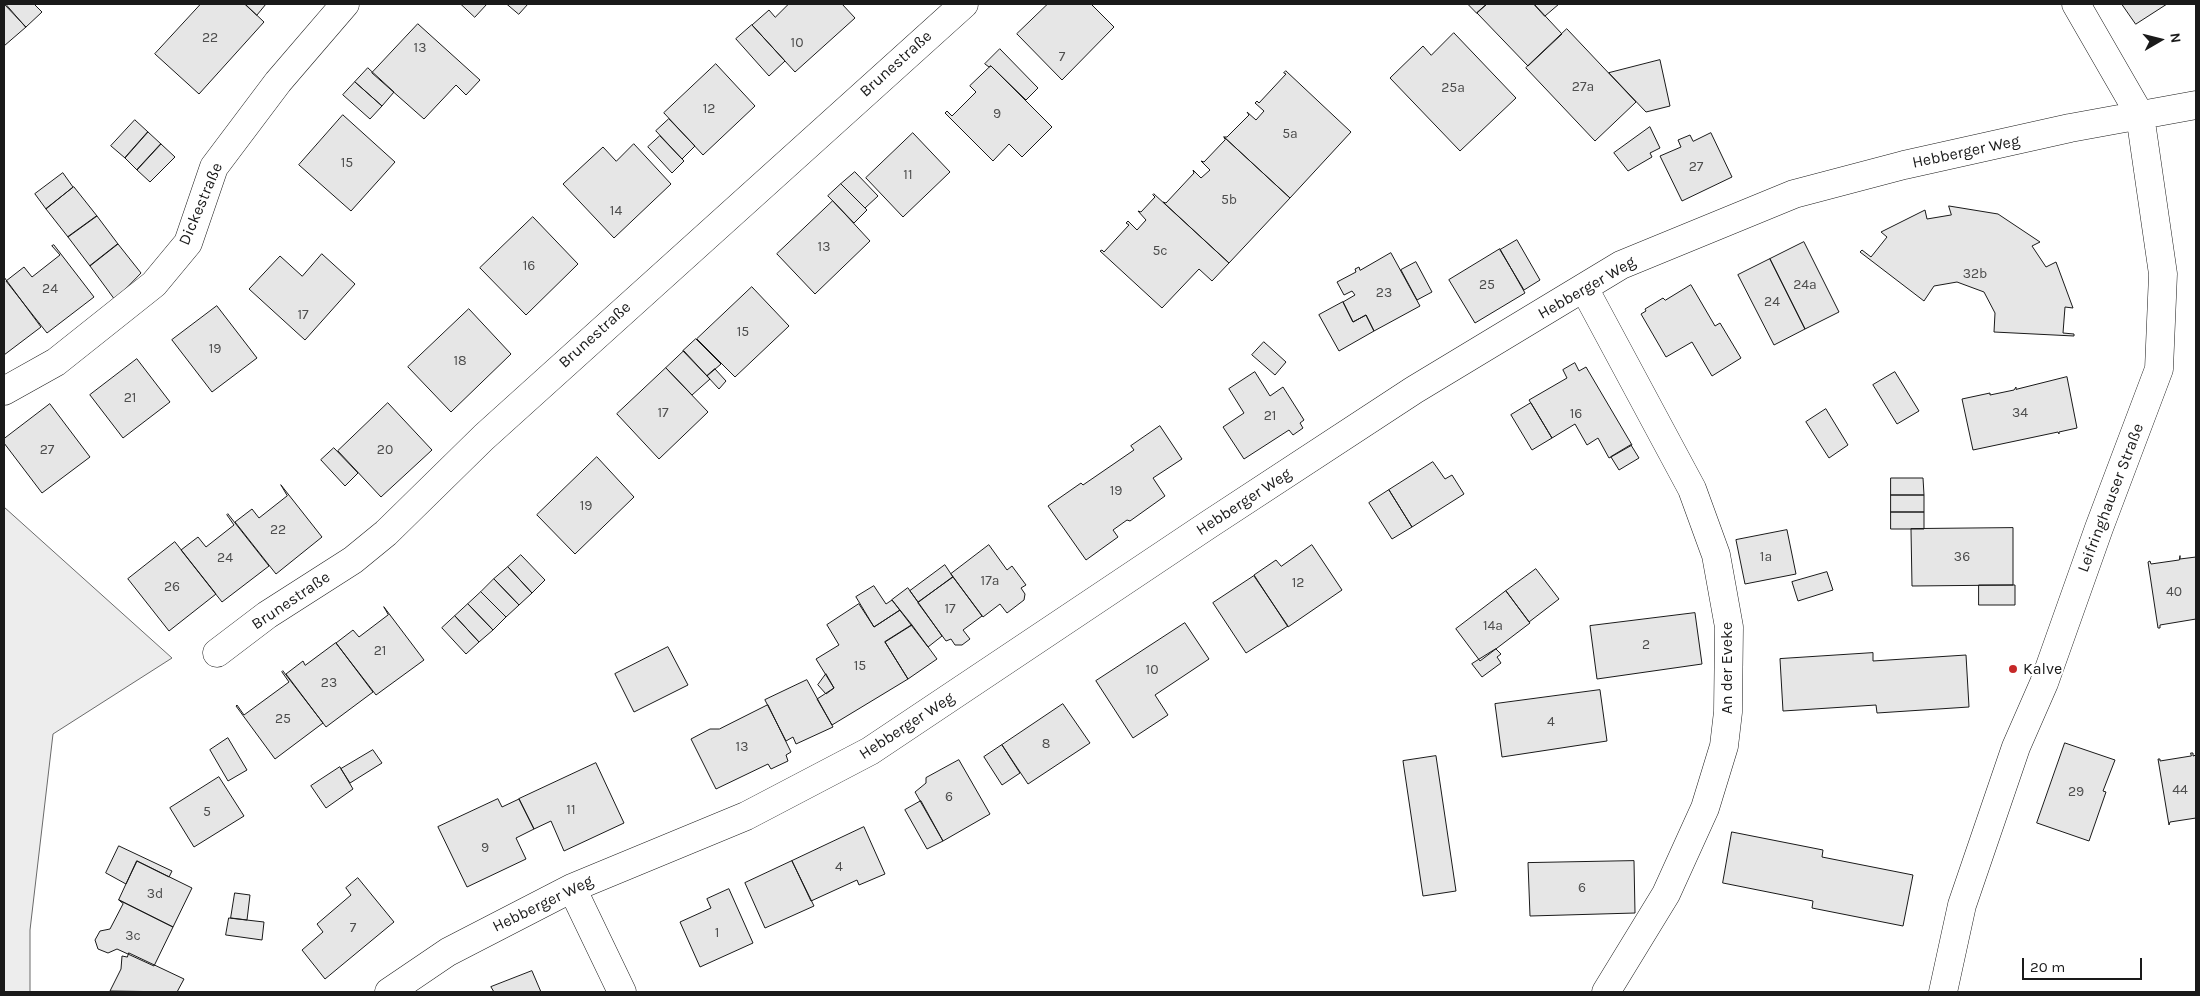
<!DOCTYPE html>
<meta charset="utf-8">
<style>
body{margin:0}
#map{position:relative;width:2200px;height:996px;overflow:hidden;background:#fff;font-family:Karla,sans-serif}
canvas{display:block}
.frame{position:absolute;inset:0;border:5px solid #1a1a1a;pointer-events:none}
.north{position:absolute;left:2135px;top:15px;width:50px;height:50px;-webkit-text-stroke:4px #fff;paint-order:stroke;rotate:82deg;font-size:14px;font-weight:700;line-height:20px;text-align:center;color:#1a1a1a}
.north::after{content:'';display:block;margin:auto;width:18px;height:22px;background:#1a1a1a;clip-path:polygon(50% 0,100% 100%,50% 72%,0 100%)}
.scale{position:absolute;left:2022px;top:958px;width:120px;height:22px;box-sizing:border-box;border:2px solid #1a1a1a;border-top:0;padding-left:6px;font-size:15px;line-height:18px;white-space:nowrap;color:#1a1a1a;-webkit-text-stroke:4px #fff;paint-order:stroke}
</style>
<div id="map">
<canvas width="2200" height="996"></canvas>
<div class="frame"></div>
<div class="north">N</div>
<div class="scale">20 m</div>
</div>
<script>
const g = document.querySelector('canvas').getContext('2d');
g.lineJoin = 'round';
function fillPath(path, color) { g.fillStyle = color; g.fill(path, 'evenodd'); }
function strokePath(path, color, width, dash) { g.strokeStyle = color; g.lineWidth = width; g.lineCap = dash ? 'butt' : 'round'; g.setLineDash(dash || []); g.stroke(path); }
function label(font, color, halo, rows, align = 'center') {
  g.font = font + ' Karla,sans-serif'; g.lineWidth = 4; g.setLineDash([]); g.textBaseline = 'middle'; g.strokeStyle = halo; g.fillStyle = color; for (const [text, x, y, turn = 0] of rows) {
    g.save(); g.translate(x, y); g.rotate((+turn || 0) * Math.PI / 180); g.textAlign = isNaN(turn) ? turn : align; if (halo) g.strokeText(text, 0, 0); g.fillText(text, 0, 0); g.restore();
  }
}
const built = new Path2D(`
 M4,507l168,151 -119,76 -23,196v62h-26z`);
fillPath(built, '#ededed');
strokePath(built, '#6a6a6a', 1);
const building = new Path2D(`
 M4,4l22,23 -22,19z
 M6,4h28l8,8 -16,15z
 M201,4h44l19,18 -65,72 -44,-40z
 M245,4h21l-9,11z
 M461,4h26l-12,13z
 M507,4h21l-9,10z
 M789,4h53l13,14 -60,54 -43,-47 17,-15 6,7z
 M1048,4h43l23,23 -52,53 -45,-46z
 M1468,4h19l-10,9z
 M1487,4h47l28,30 -34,32 -51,-53z
 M1534,4h25l-14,12z
 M2122,4h45l-31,20z
 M418,24l62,56 -14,15 -10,-10 -32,34 -52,-46z
 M752,25l33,36 -16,15 -33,-37z
 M1567,29l69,73 -41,39 -69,-73z
 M1454,33l62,65 -56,53 -70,-73 33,-32 8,9z
 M1000,49l38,39 -12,12 -35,-34 -2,1 -4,-3z
 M1660,60l10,46 -24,6 -37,-39z
 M716,64l39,42 -52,49 -39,-42z
 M991,66l61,61 -30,30 -13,-13 -16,17 -48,-48 2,-2 5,5 24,-24 -6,-6z
 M368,68l26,24 -12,14 -27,-24z
 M1286,71l65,61 -61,66 -66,-61h3l22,-22 -2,-3 9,8 8,-9 -9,-8 2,-2 2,2 27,-29 -2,-1z
 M355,82l27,24 -12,13 -27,-24z
 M343,115l52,47 -44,49 -52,-46z
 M669,119l26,27 -13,13 -26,-28z
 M135,120l13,12 -23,26 -14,-12z
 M1650,127l10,21 -10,5 2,4 -24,14 -14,-18z
 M148,132l13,12 -24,26 -12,-12z
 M913,133l37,39 -47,45 -37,-39z
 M1711,133l21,44 -50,24 -22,-45 21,-9 -3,-7 12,-5 3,6z
 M660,136l24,25 -12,12 -24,-26z
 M1224,137l66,61 -61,65 -66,-61 3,1 28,-30 -1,-3 8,8 9,-8 -9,-9 3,1 21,-22z
 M161,144l14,13 -25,25 -13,-12z
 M634,144l37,40 -57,54 -51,-54 40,-37 13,14z
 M855,172l23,24 -13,12 -24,-24z
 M63,173l10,14 -27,22 -11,-15z
 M841,184l26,26 -13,13 -26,-27z
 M74,187l23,29 -29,21 -22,-28z
 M1154,194l75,69 -17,18 -13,-12 -37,39 -62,-57 2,-1 2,2 25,-27 -3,-2 2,-2 9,9 9,-10 -8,-9 3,1 14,-15 -2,-2z
 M833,201l37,40 -55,53 -38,-40z
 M1949,206l49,8 42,28 -8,4 14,21 10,-5 17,46 -8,-1 -2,26 11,1v2l-80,-4 1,-19 -11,-21 -27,-10 -23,4 -10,15 -64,-49 2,-2 9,7 16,-20 -6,-5 44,-22 2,9 24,-4z
 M97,216l21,28 -28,22 -22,-29z
 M533,217l45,47 -52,51 -46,-47z
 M1517,240l23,40 -16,10 -24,-40z
 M1804,242l35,70 -34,17 -35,-70z
 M118,244l23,29 -26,27 -25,-34z
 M54,245l40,52 -47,36 -41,-52 18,-14 8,10 28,-22 -8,-9z
 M1500,249l25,44 -50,30 -26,-43z
 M1391,253l29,53 -46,25 -8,-16 -13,7 -10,-20 12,-7 -3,-4 -8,4 -7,-13 19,-10 -1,-3 4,-2 1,3z
 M322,254l33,30 -50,56 -56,-51 31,-33 22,20z
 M1770,259l35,70 -31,16 -36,-70z
 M1416,262l16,30 -15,8 -16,-30z
 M4,277l37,50 -37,28z
 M1691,285l24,41 5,-3 21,35 -29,18 -20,-34 -26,15 -25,-43 5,-3 -1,-2 18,-11 2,2z
 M752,287l37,39 -54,51 -38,-38z
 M1343,302l10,20 13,-7 8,16 -35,20 -20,-36z
 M217,306l40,52 -45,34 -40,-52z
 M469,309l42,45 -60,58 -43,-45z
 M696,339l25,25 -14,12 -24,-25z
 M1264,342l22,20 -11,13 -23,-20z
 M684,351l26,28 -18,16 -26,-27z
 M137,359l33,43 -47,36 -33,-43z
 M1575,363l4,8 7,-4 46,78 -21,12 -2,1 -11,-20 -11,7 -12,-21 -23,14 -23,-38 38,-22 -4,-8z
 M666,368l42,44 -49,47 -42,-45z
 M715,369l11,12 -7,8 -12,-13z
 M1255,372l15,24 13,-9 21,33 -4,3 3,5 -10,7 -4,-5 -45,29 -21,-32 21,-14 -15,-24z
 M1895,372l24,39 -22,13 -24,-39z
 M2067,377l10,51 -18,4v2l-1,-2 -85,18 -11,-51 28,-6v2l24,-5 2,-3v2z
 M388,403l44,47 -51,47 -43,-46z
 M1531,403l21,35 -20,12 -21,-35z
 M50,404l40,53 -48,36 -38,-50v-4z
 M1826,409l22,36 -19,13 -23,-36z
 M1160,426l22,33 -29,19 12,18 -35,25 -3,-1 -14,10 5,7 -32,23 -38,-54 33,-23 2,2 51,-35 -3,-4z
 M1631,445l8,13 -20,12 -8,-13z
 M334,448l24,25 -13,13 -24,-26z
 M597,457l37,40 -59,57 -38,-39z
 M1433,462l12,17 7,-4 12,19 -52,33 -23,-37z
 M1891,478h32l1,17h-33z
 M281,485l41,52 -46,37 -41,-52 17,-13 7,9 28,-22z
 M1389,490l23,37 -20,12 -23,-36z
 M1891,495h33v17h-33z
 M1891,512h33v17h-33z
 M228,514l41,52 -47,36 -41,-52 17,-13 8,10 28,-22 -7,-10z
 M2013,528v57l-101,1 -1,-57z
 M1787,530l9,44 -51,10 -9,-44z
 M175,542l41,52 -47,37 -41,-52z
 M989,545l18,25 5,-4 14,19 -5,3 4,6 -1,6 -17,13 -7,-9 -17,13 -32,-43z
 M1312,545l30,45 -54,37 -34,-52 22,-15 5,6z
 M521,555l24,25 -13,13 -24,-26z
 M2180,556v3l16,-2v62l-36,6v3h-2l-10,-66 2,-1 1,3 28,-4z
 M945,565l8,12 -35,25 -8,-11z
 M508,567l24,26 -13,12 -25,-26z
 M1536,569l23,30 -30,23 -23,-31z
 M1827,572l6,18 -35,11 -6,-19z
 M1254,576l34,50 -42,27 -33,-50z
 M953,577l29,39 -19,14 7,9 -8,6h-7l-4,-6 -5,2 -28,-38z
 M494,579l25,26 -13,12 -25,-25z
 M1979,585h36v20h-36z
 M874,586l12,18 6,-4 8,10 -26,17 -18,-30z
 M908,588l34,48 -14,11 -36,-47z
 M1506,591l24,32 -50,38 -24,-32z
 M481,592l25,25 -13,13 -25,-26z
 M468,604l25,26 -14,12 -24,-26z
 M859,604l15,23 26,-17 12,15 -27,17 23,37 -76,46 -15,-26 17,-11 -18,-29 23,-14 -12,-20z
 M384,607l40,53 -48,35 -40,-52 17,-13 6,7 29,-22z
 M1695,613l7,51 -105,15 -7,-53z
 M455,616l24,26 -13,12 -24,-26z
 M1185,623l24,36 -54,36 13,20 -35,23 -37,-57z
 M912,625l25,34 -29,20 -23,-37z
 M336,643l37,49 -47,35 -40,-53 17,-13 2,4z
 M668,647l20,38 -54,27 -19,-38z
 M1496,649l5,5 -4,3 4,6 -19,14 -10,-13z
 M1873,653v8l93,-6 3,52 -92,6 -1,-8 -93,6 -3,-52z
 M283,671l40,52 -48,36 -39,-53 1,-1 7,10 45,-33 -7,-10z
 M826,674l8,14 -8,6 -8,-9z
 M807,680l26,47 -37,17 -3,-7 -7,4 -21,-41z
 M1600,690l7,51 -105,16 -7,-53z
 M1063,704l27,39 -62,41 -26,-39z
 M768,705l23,47 -5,3 2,6 -17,8 -3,-5 -52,25 -25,-50 19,-10h9z
 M228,738l19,32 -19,11 -18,-31z
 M2065,743l50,17 -12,31 3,1 -17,49 -52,-18z
 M1002,745l18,28 -18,12 -18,-28z
 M373,750l9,13 -32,20 -9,-14z
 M2191,753h2v3l3,-1v63l-26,4 -1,3 -11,-66h2v2l31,-5z
 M1436,756l20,135 -33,5 -20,-135z
 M959,760l31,54 -47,27 -28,-49 11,-9v-5z
 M596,763l28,60 -60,28 -13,-30 -17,8 -15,-30z
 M340,767l13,22 -27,19 -15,-22z
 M219,777l25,39 -50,31 -24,-39z
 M498,799l4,8 17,-8 15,30 -18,9 10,21 -59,28 -29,-60z
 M921,801l22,40 -16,8 -22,-39z
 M864,827l21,47 -26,11 -2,-5 -46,21 -19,-40z
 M1732,832l91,18 -1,7 91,18 -10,51 -91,-18 1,-7 -90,-18z
 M119,846l53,25 -3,6 -32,-16 -11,23 -20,-11z
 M137,861l55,27 -19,39 -54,-27z
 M792,861l22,45 -49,22 -20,-45z
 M1634,861l1,52 -105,3 -2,-53z
 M358,878l36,44 -69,57 -23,-29 21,-18 -6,-8 34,-29 -5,-7z
 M729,889l24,54 -53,24 -20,-45 31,-14 -4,-9z
 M235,893l15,2 -3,25 -16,-2z
 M119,900l54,27 -19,39 -37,-17 -9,4 -10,-4 -3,-9 5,-9 10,-2 13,-25z
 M229,918l35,4 -2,18 -36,-5z
 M129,953l55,26 -7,13 -67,-1 11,-22 1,-13 5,1z
 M532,971l9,21h-47l-3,-5z`);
fillPath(building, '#e6e6e6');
strokePath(building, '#1a1a1a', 1);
const street = new Path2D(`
 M1584,288l108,201 24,66 13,72 -1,85 -4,34 -19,62 -39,86 -60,98
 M4,391l52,-29 98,-78 34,-41 26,-76 64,-85 67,-78
 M217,653l50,-38 86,-55 33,-27 98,-96 480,-433
 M572,888l50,104
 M389,992l59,-40 124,-64 174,-72 124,-65 338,-226 206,-135 207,-125 173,-71 110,-29 166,-37 126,-23
 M1943,992l19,-87 54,-158 28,-64 55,-155 60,-159 4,-95 -23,-159 -64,-111`);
strokePath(street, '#1a1a1a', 29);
strokePath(street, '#fff', 28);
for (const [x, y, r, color] of [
 [2013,669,5,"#c62828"]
]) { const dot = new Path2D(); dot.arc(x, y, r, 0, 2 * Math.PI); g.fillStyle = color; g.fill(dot); strokePath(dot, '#fff', 2); }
label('14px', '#4d4d4d', null, [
 ["22",210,38],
 ["10",797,43],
 ["13",420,48],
 ["7",1062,57],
 ["27a",1583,87],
 ["25a",1453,88],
 ["12",709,109],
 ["9",997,114],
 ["5a",1290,134],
 ["15",347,163],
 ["27",1696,167],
 ["11",908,175],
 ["5b",1229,200],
 ["14",616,211],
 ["13",824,247],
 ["5c",1160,251],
 ["16",529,266],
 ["32b",1975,274],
 ["25",1487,285],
 ["24a",1805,285],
 ["24",50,289],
 ["23",1384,293],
 ["24",1772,302],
 ["17",303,315],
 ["15",743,332],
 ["19",215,349],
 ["18",460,361],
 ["21",130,398],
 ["17",663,413],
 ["34",2020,413],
 ["16",1576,414],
 ["21",1270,416],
 ["27",47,450],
 ["20",385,450],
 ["19",1116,491],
 ["19",586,506],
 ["22",278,530],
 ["1a",1766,557],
 ["36",1962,557],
 ["24",225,558],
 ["17a",990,581],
 ["12",1298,583],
 ["26",172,587],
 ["40",2174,592],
 ["17",950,609],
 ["14a",1493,626],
 ["2",1646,645],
 ["21",380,651],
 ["15",860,666],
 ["10",1152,670],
 ["23",329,683],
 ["25",283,719],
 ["4",1551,722],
 ["8",1046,744],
 ["13",742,747],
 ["44",2180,790],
 ["29",2076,792],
 ["6",949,797],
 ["11",571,810],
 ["5",207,812],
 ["9",485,848],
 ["4",839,867],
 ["6",1582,888],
 ["3d",155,894],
 ["7",353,928],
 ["1",717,933],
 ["3c",133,936]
]);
label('16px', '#1a1a1a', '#fff', [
 ["Brunestraße",896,64,-42],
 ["Hebberger Weg",1966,152,-12],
 ["Dickestraße",201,204,-67],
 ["Hebberger Weg",1587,288,-30],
 ["Brunestraße",595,335,-42],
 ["Leifringhauser Straße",2111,498,-69],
 ["Hebberger Weg",1244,502,-33],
 ["Brunestraße",291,601,-34],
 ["An der Eveke",1727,668,-90],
 ["Hebberger Weg",907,726,-33],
 ["Hebberger Weg",543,904,-26]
]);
label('16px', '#1a1a1a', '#fff', [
 ["Kalve",2023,669]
], 'left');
</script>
